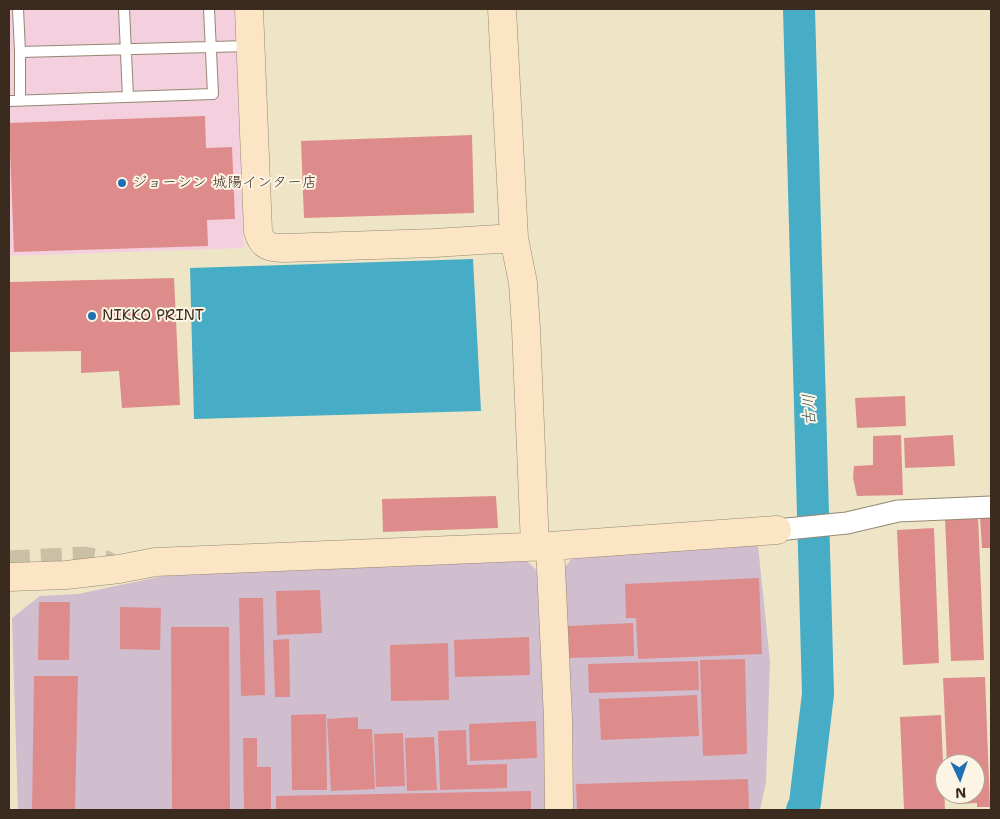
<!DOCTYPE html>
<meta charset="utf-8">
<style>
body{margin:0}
#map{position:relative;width:1000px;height:819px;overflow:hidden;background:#eee5c7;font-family:"Shantell Sans",sans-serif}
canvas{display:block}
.frame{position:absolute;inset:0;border:10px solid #3b2a1e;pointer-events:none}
.north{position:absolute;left:935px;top:754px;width:50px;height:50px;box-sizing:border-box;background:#fcf5e5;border:1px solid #afa495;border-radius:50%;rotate:177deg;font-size:14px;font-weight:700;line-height:20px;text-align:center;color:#3b2a1e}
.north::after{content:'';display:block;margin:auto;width:18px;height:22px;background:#1f6fb2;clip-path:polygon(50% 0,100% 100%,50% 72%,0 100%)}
</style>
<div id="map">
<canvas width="1000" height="819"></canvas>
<div class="frame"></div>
<div class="north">N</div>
</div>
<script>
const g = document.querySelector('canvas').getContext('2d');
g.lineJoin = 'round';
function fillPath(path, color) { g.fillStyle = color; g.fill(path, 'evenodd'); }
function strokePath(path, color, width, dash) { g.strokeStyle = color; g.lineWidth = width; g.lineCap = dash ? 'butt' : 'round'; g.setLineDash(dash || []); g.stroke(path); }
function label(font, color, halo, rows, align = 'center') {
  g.font = font + ' "Shantell Sans","Klee One",sans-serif'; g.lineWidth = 4; g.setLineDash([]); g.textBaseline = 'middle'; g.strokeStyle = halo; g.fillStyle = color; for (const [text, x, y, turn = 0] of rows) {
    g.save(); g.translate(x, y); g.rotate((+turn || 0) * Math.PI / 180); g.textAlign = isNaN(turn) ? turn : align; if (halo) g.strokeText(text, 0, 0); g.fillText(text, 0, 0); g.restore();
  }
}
fillPath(new Path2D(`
 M9,9h227l8,239 -235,8z`), '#f4cfde');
fillPath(new Path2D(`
 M758,545l12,117 -4,120 -6,28h-189l-10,-238 13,-16z
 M523,558l16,14 10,238h-531l-6,-192 28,-22 38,-2 85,-18z`), '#d0bdce');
fillPath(new Path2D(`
 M473,259l8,152 -287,8 -4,-151z`), '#47adc7');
strokePath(new Path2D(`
 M799,9l19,685 -13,109 -3,7`), '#47adc7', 32);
fillPath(new Path2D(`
 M205,116l1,32 26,-1 3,72 -28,1 1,26 -194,6 -5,-129z
 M472,135l2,78 -170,5 -3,-77z
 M174,278l6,127 -58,3 -3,-37 -38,2v-22l-72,1v-70z
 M905,396l1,30 -49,2 -2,-30z
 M901,435l2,60 -46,1 -4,-18 1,-12 19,-1v-29z
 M953,435l2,31 -50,2 -1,-30z
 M496,496l2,32 -115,4 -1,-33z
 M991,516v32h-9l-2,-31z
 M978,517l6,143 -33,1 -6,-143z
 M934,528l5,135 -36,2 -6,-135z
 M759,578l3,76 -124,5 -2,-41h-10l-1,-34z
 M320,590l2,43 -45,2 -1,-44z
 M239,598h24l2,97 -24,1z
 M39,602h31l-1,58h-31z
 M120,607l41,1 -1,42 -40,-1z
 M633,623l1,33 -65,2 -1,-32z
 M171,627h58l1,183h-58z
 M529,637l1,38 -75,2 -1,-37z
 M289,639l1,58h-15l-2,-57z
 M448,643l1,57 -58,1 -1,-56z
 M745,659l2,95 -44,2 -3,-96z
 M698,661l1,29 -110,3 -1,-29z
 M34,676h44l-3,134h-43z
 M985,677l5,130h-13v-4l-19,1 -1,-8 -9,1v-3h27v-30h-28l-4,-86z
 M697,695l2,41 -98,4 -2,-41z
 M326,714l1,76h-35l-1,-75z
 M941,715l4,95h-41l-4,-93z
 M358,717v12h14l3,60 -44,2 -4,-72z
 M536,721l1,37 -67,3 -1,-37z
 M466,730l1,35 40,-1v24l-67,2 -2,-59z
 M403,733l2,53 -29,1 -2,-53z
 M434,737l3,53 -30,1 -2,-53z
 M243,738h14v29h14v43h-27z
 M748,779l1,31h-172l-1,-26z
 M531,791v19h-255v-14z`), '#de8c8b');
strokePath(new Path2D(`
 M9,561l75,-4 22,4 12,8`), '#cac0a5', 21, [21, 11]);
const lane = new Path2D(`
 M18,9l2,43
 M124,9l4,88
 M9,101l204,-7 -4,-85
 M20,101v-49l229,-6`);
const street = new Path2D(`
 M777,530l70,-7 51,-12 93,-4`);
const secondary = new Path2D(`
 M249,9l9,222c4,16 13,17 27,17l149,-5 80,-5
 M502,9l12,229 9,45 3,46 9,217
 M550,546l8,173 1,91
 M9,577l57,-2 53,-6 36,-7 395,-16 227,-16`);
strokePath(lane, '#948872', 12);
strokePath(street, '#948872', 23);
strokePath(secondary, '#948872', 29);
strokePath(lane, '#fff', 10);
strokePath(street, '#fff', 21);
strokePath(secondary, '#fce5c4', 28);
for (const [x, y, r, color] of [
 [122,183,5,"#1f6fb2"],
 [92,316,5,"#1f6fb2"]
]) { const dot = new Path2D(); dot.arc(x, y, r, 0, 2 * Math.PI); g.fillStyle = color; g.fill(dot); strokePath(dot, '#fcf5e5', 2); }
label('15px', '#3b2a1e', '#fcf5e5', [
 ["ジョーシン 城陽インター店",132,183],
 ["NIKKO PRINT",102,316]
], 'left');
label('italic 16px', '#3f5859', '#fcf5e5', [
 ["古川",810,410,-92]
]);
</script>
